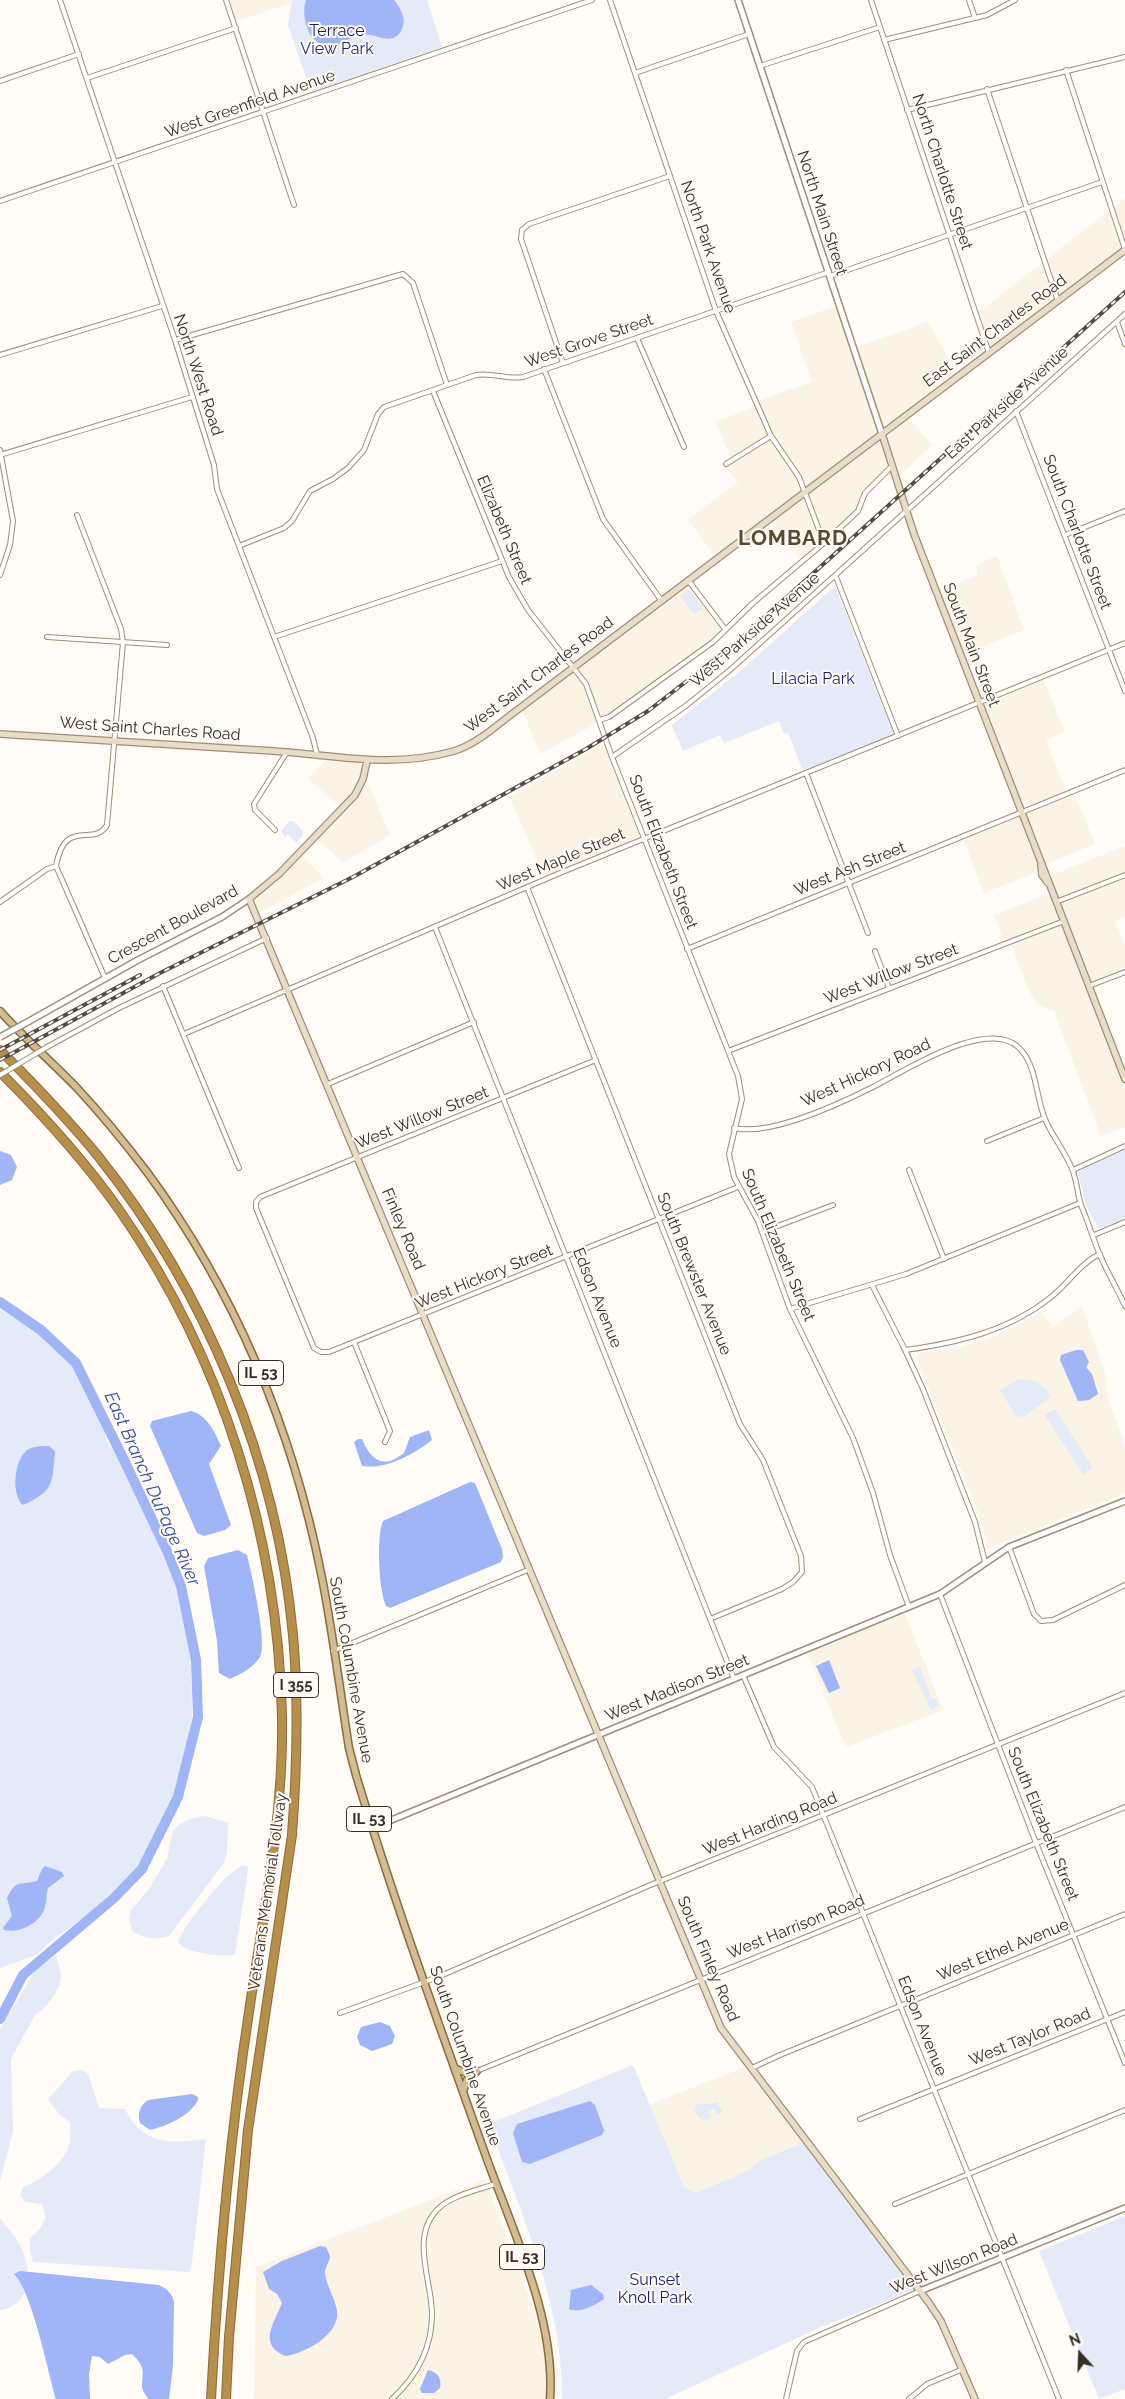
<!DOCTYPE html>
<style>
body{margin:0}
#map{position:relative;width:1125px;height:2399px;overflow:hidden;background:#fffbf6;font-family:Raleway,sans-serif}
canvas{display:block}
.north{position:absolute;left:1055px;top:2329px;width:50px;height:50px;-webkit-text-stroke:4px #fffbf6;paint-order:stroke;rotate:340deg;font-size:14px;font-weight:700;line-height:20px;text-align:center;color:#352e24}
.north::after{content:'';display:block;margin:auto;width:18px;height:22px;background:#352e24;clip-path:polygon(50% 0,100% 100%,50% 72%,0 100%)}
</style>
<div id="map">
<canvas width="1125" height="2399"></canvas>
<div class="north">N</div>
</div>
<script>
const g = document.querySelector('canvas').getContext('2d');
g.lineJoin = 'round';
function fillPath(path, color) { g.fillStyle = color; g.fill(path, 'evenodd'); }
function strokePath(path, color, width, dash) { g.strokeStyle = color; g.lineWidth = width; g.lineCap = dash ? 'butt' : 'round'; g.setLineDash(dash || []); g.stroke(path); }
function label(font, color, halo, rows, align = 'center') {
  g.font = font + ' Raleway,sans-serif'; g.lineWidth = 4; g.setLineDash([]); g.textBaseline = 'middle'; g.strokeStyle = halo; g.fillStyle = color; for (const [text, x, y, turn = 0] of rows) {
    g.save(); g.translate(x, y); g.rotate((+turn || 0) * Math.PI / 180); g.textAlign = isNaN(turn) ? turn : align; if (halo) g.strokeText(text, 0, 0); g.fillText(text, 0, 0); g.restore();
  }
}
fillPath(new Path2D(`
 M229,0h63l-1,3 -56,19z
 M1125,198v49l-135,101 -12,-35z
 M842,304l14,43 54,-18 17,-8 16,26 11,29 -239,180 -27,-36 50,-38 -16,-19 9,-4 -15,-37 38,-15 3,-6 55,-19 -21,-60z
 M907,417l26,28 -34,31 -14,-41z
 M881,437l12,35 -26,22 -2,14 -61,56 -34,-44z
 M997,556l27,74 -61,25 -23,-64 38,-16 -2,-10z
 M690,581l35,46 -31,28 -86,60 -7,3 -14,-37 -10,-14z
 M573,670l11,14 13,39 -57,31 -18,-45z
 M1043,679l22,53 -19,8 20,51 -42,18 -42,-105z
 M604,744l36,94 -96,39 -34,-80z
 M327,758l38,5 -12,31 -12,14 -33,-30z
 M366,777l24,58 -47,28 -27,-25 40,-42z
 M1075,795l20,49 -49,20 -21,-51z
 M1020,816l21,54 -57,23 -21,-55z
 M1125,846v71l-10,4 10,24v29l-32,13 -43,-111z
 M300,853l24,25 -66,35 -6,-13z
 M1051,893l10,27 -57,22 -10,-27z
 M1062,924l63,164v39l-24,9 -47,-125 -16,-6 -9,-14 -18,-47z
 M1082,1306l25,73 -2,1 5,24 15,42v47l-137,55 -9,-33 -63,-158 4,-4 40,-6 35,-11 29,-14 17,-11 12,16z
 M905,1614l38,96 -97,37 -39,-94z
 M745,2067l58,76 -45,18 -8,9 -57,23 -9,-6 -35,-82z
 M485,2179l45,121 16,55 1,44h-293l2,-132z`), '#fbf3e5');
fillPath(new Path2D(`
 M292,0h135l15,47 -131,45 -23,-67z
 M835,586l59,148 -91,37 -15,-38 -4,1 -5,-13 -55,22 -4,-8 -37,16 -11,-26 65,-51z
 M689,589l14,19 -9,6 -14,-18z
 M289,821h4l10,10v5l-7,7 -8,-9 -3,3 -4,-6z
 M1125,1149v70l-27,10 -12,-24 -8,-32 17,-12z
 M0,1309l38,23 37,36 29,61 2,12 13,15 59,134 10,41 3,16 1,70 -11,61 -31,71 -15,21 -46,44 -37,26 -14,14 -38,14z
 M1019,1379c15,-1 25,5 31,18l-26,20 -8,-1 -16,-26z
 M1055,1409l38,59 -10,6 -38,-59z
 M920,1667l12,32 4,-1 3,8 -8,4 -19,-40z
 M206,1816l22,7 -1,29 -3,11 -55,73c-13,4 -25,3 -37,-5l-3,-14 2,-7 18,-21 18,-30 6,-29 7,-6 13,-6z
 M241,1866h6l1,4 -13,85c-13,2 -51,-2 -57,-13 4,-15 49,-70 63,-76z
 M56,1955c1,6 5,14 5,20 0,14 -14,33 -26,40l-24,44 2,72 -13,50v-152l35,-58z
 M633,2065l51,122 10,6 56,-23 8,-9 45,-18 112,147 -94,37 -156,72h-103c2,-94 -42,-187 -73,-275z
 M83,2070l5,4 11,34 26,1c18,36 45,35 81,30l-14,124 -3,9 -156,-10 -3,-11v-13l9,-8 7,-12 -4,-14 -17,-2 -5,-7 3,-8c18,-7 44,-25 47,-46 1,-6 0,-13 0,-19l-11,-8 -11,-15 25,-28z
 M716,2102l4,4 3,6 -6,3 -3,-6 -5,2 2,7 -7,3 -6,-4 -4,-8 4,-5h13z
 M1125,2216v173l-26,10 -60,-148z
 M0,2218c5,8 12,14 17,22 15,25 19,64 -17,70z`), '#e5eaf8');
fillPath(new Path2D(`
 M306,0h88c6,8 13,18 8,29 -9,20 -27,2 -42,6 -12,3 -24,13 -36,13 -3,-4 -9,-7 -12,-11 -7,-10 -10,-26 -6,-37z
 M0,1151l11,4 6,12 -5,13 -12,5z
 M1076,1350h7l6,12 -3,5 6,7 6,20 -9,6 -11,1 -18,-41 1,-5z
 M191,1411c16,4 24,21 30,35l-12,18 22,61 -6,5 -21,6 -7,-3 -47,-107 2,-5z
 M429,1430l3,10c-18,14 -46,30 -70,26l-8,-24 4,-3h4c9,21 21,31 42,14l6,-16z
 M41,1446h8l6,5c-3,33 -1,40 -32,54 -12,-11 -9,-43 3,-54 4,-4 9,-4 15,-5z
 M470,1482l5,1 2,5 25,61 1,8 -2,5 -111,46 -4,-2c-7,-15 -10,-70 -3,-85z
 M238,1550l9,5c4,16 21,90 13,102 -6,10 -19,17 -30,22l-11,-6 -2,-32 -13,-75 4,-8z
 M829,1660l11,28 -11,5 -13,-27z
 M45,1866l17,6 2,4 -16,12c-2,6 -1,13 -3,19 -4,16 -26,27 -41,23l-1,-2 9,-12 -5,-18c10,-20 12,-12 30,-17l5,-12z
 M380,2022l10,4 5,10 -3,8 -20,7 -12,-6 -3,-8 4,-10z
 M192,2094l6,3v3c-8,16 -31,26 -48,30l-10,-7c-3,-10 0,-17 8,-23z
 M590,2101l5,4 9,25 -2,5 -72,29 -8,-2 -9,-29 4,-9z
 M320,2246l6,1 4,9c0,6 -6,12 -5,18 2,13 10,24 12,37 3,24 -32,42 -51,45 -30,-11 -10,-36 -4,-53l-5,-9 -8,-5 -6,-17 19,-11z
 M20,2271l139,14c8,4 13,8 15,17l-1,63 -4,34h-21c-1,-3 -5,-7 -6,-11 0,-17 5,-19 -10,-34l-7,1 -17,9 -8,-7 -8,-1 -3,18 1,25h-34c-8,-27 -24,-108 -42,-125z
 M591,2285l12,9 1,5c-8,6 -25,15 -35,10l2,-19z
 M428,2370c10,2 14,9 12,18l-6,5h-12l-2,-4z`), '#a0b5f8');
strokePath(new Path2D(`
 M0,1302l41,28 35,33 48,97 43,91 14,35 15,74 2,57 -20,80 -36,72 -28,29 -91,77 -23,44`), '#a0b5f8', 10);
const minor = new Path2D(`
 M60,0l115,340 39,125 3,24 96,249 4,17
 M226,0l68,205
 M610,0l106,311 55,125 28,41 25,66
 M871,0l118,353
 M969,0l6,18
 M884,40l103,-25 28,-15
 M760,66l120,-39
 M1066,70l59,179
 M635,73l114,-39
 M87,78l149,-50
 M0,81l79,-27
 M987,89l71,212
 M907,110l218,-53
 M0,201l592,-201
 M830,276l272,-94
 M1117,322l8,22
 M637,338l47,109
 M175,340l228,-66 10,9 34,102
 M0,355l162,-49
 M563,363l-42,-124 1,-9 7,-6 141,-48
 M544,369l59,150 58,81
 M433,391l76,186 19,33 58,74 26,73 126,319 4,23 -13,55 5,23 24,44 32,88 63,129 20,55 17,62 19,52
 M1016,411l109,280
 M0,450l13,71 -3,24 -10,30
 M0,455l192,-58
 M726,464l45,-28
 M77,515l44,114 2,13 -16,183c-13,23 -42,-9 -51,41l49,112
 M1065,535l60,-24
 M239,546l45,-18 8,-7 18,-30 23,-12 15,-11 16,-18 14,-36 6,-7 92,-32c16,-3 31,5 47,2l306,-105
 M836,577l62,159
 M688,580l37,49
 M47,637l120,8
 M274,637l228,-76
 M599,720l10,-3 104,-75 40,-39 71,-60 34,-32 7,-18 27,-27
 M612,757l75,-52 43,-35 395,-356
 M806,773l62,160
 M275,830l-20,-20 -1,-6 33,-52
 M527,887l213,537 23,36 38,96 1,16 -9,10 -11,7 -72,30
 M0,902l47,-33 9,-3
 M1056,902l69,-27
 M435,927l299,752
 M687,949l438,-179
 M875,951l14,37
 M163,986l76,182
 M1089,986l36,-14
 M184,1034l376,-161 565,-230
 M47,1047l72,-39 148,-70
 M728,1051l336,-130
 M596,1060l-336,137 -4,5v6l58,140 7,4h8l409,-165
 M328,1084l146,-62
 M734,1128c36,8 103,-23 137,-40 32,-16 121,-75 151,-37 15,18 14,47 23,68 7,17 20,32 27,50 5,11 5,24 9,36 7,16 12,34 19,50 7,17 17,33 25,51
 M987,1141l57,-23
 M909,1170l35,89
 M1073,1170l52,-24
 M762,1232l71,-27
 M1094,1235l31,-13
 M872,1285l33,65c52,-7 104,-19 146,-53 17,-13 29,-34 49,-43
 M790,1309l116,-35 174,-71
 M354,1342l36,89 -5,11
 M905,1350l18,39 52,133 10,40
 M1009,1547l25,67 7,7 12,-1 72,-35
 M940,1594l96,249 89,220
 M333,1651l197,-82
 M743,1675l31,72 38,40 247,612
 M340,2013l98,-36 210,-91 477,-193
 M752,2068l28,-13 345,-141
 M477,2071l648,-264
 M860,2119l265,-107
 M895,2204l230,-94
 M392,2399c24,-22 40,-51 40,-85 0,-34 -23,-78 7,-106 14,-13 39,-18 56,-24
 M786,2399l11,-48 7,-9 116,-51
 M909,2399l18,-15 36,-15`);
const tertiary = new Path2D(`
 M738,0l144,434
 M24,1024l114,-64 84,-43 27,-18
 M372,1828l568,-234 69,-47 116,-46
 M920,2291l205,-83`);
const secondary = new Path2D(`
 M882,434l32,100 211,545
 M0,734c91,5 182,11 273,17 63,4 118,18 181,0 24,-7 46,-29 66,-43l605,-458
 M367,761l-4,18 -8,16 -76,79 -30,25 472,1129 208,275 12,18 34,78
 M1041,865l1,10 6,8`);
const primary = new Path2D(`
 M0,1011c24,27 52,51 77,77 25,27 48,55 70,84 89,121 146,259 175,406 11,56 18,113 27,170l7,27c38,126 83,250 127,373 27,78 73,168 67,251
 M456,2069l8,3h12
 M463,2091l4,-11 10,-9`);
const motorway = new Path2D(`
 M0,1050c34,34 67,68 98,106 108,135 179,306 195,479 6,67 4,133 -1,200l-44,295 -19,207 -3,62
 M0,1072c44,44 85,89 120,139 103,148 158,326 162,505 2,98 -18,193 -32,289 -20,130 -32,262 -39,394`);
strokePath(minor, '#9e8e75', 6);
strokePath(tertiary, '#9e8e75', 8);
strokePath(secondary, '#9e8e75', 8);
strokePath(primary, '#8a6c3d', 9);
strokePath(motorway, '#8a6c3d', 10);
strokePath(minor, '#fff', 4);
strokePath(tertiary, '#fff', 5);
strokePath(secondary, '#e9ddc9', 5.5);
strokePath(primary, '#d4bb92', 6);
strokePath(motorway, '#b78e4a', 8);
const rail = new Path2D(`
 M0,1050l140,-75
 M0,1060l160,-87 193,-96 233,-128 62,-38 88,-68 389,-351`);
strokePath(rail, '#524c42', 4);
strokePath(rail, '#fffbf6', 2, [5.5]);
const minorBridge = new Path2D(`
 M0,1075l47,-28`);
const tertiaryBridge = new Path2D(`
 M0,1037l24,-13`);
strokePath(minorBridge, '#9e8e75', 6, []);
strokePath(tertiaryBridge, '#9e8e75', 8, []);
strokePath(minorBridge, '#fff', 4);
strokePath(tertiaryBridge, '#fff', 5);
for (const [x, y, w] of [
 [261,1373,45],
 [296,1685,45],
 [369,1819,45],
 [522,2257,45]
]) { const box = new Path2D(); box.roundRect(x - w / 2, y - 12.5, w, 25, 4); g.fillStyle = '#fffbf6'; g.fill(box); strokePath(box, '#352e24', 1); }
label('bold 15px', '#352e24', null, [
 ["IL 53",261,1373],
 ["I 355",296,1685],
 ["IL 53",369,1819],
 ["IL 53",522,2257]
]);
label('16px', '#191e7c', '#fffbf6', [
 ["Terrace",337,31],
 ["View Park",337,49],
 ["Lilacia Park",813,679],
 ["Sunset",655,2280],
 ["Knoll Park",655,2298]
]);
label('16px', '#352e24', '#fffbf6', [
 ["West Greenfield Avenue",250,104,-19],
 ["North Charlotte Street",942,172,72],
 ["North Main Street",822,213,72],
 ["North Park Avenue",708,247,71],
 ["East Saint Charles Road",995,331,-37],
 ["West Grove Street",589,341,-19],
 ["North West Road",198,375,72],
 ["East Parkside Avenue",1007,403,-42],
 ["Elizabeth Street",504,530,67],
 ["South Charlotte Street",1077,532,69],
 ["West Parkside Avenue",755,630,-41],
 ["South Main Street",971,645,69],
 ["West Saint Charles Road",539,675,-37],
 ["West Saint Charles Road",150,729,4],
 ["South Elizabeth Street",663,852,69],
 ["West Maple Street",561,860,-23],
 ["West Ash Street",850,869,-22],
 ["Crescent Boulevard",173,925,-29],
 ["West Willow Street",891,974,-21],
 ["West Hickory Road",866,1073,-25],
 ["West Willow Street",422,1118,-22],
 ["Finley Road",403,1229,67],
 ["South Elizabeth Street",778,1245,67],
 ["South Brewster Avenue",694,1274,68],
 ["West Hickory Street",484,1277,-22],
 ["Edson Avenue",597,1298,68],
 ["South Columbine Avenue",351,1670,80],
 ["West Madison Street",677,1688,-22],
 ["West Harding Road",770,1824,-22],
 ["South Elizabeth Street",1043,1824,68],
 ["Veterans Memorial Tollway",268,1892,-82],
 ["West Harrison Road",796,1927,-22],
 ["West Ethel Avenue",1003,1950,-22],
 ["South Finley Road",708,1959,67],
 ["Edson Avenue",922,2026,68],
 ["West Taylor Road",1030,2037,-22],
 ["South Columbine Avenue",465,2056,71],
 ["West Wilson Road",954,2264,-22]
]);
label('italic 18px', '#3648a7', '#fffbf6', [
 ["East Branch DuPage River",152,1489,66]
]);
g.letterSpacing = '1px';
label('bold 21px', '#574932', '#fffbf6', [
 ["LOMBARD",793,539]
]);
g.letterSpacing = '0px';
</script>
